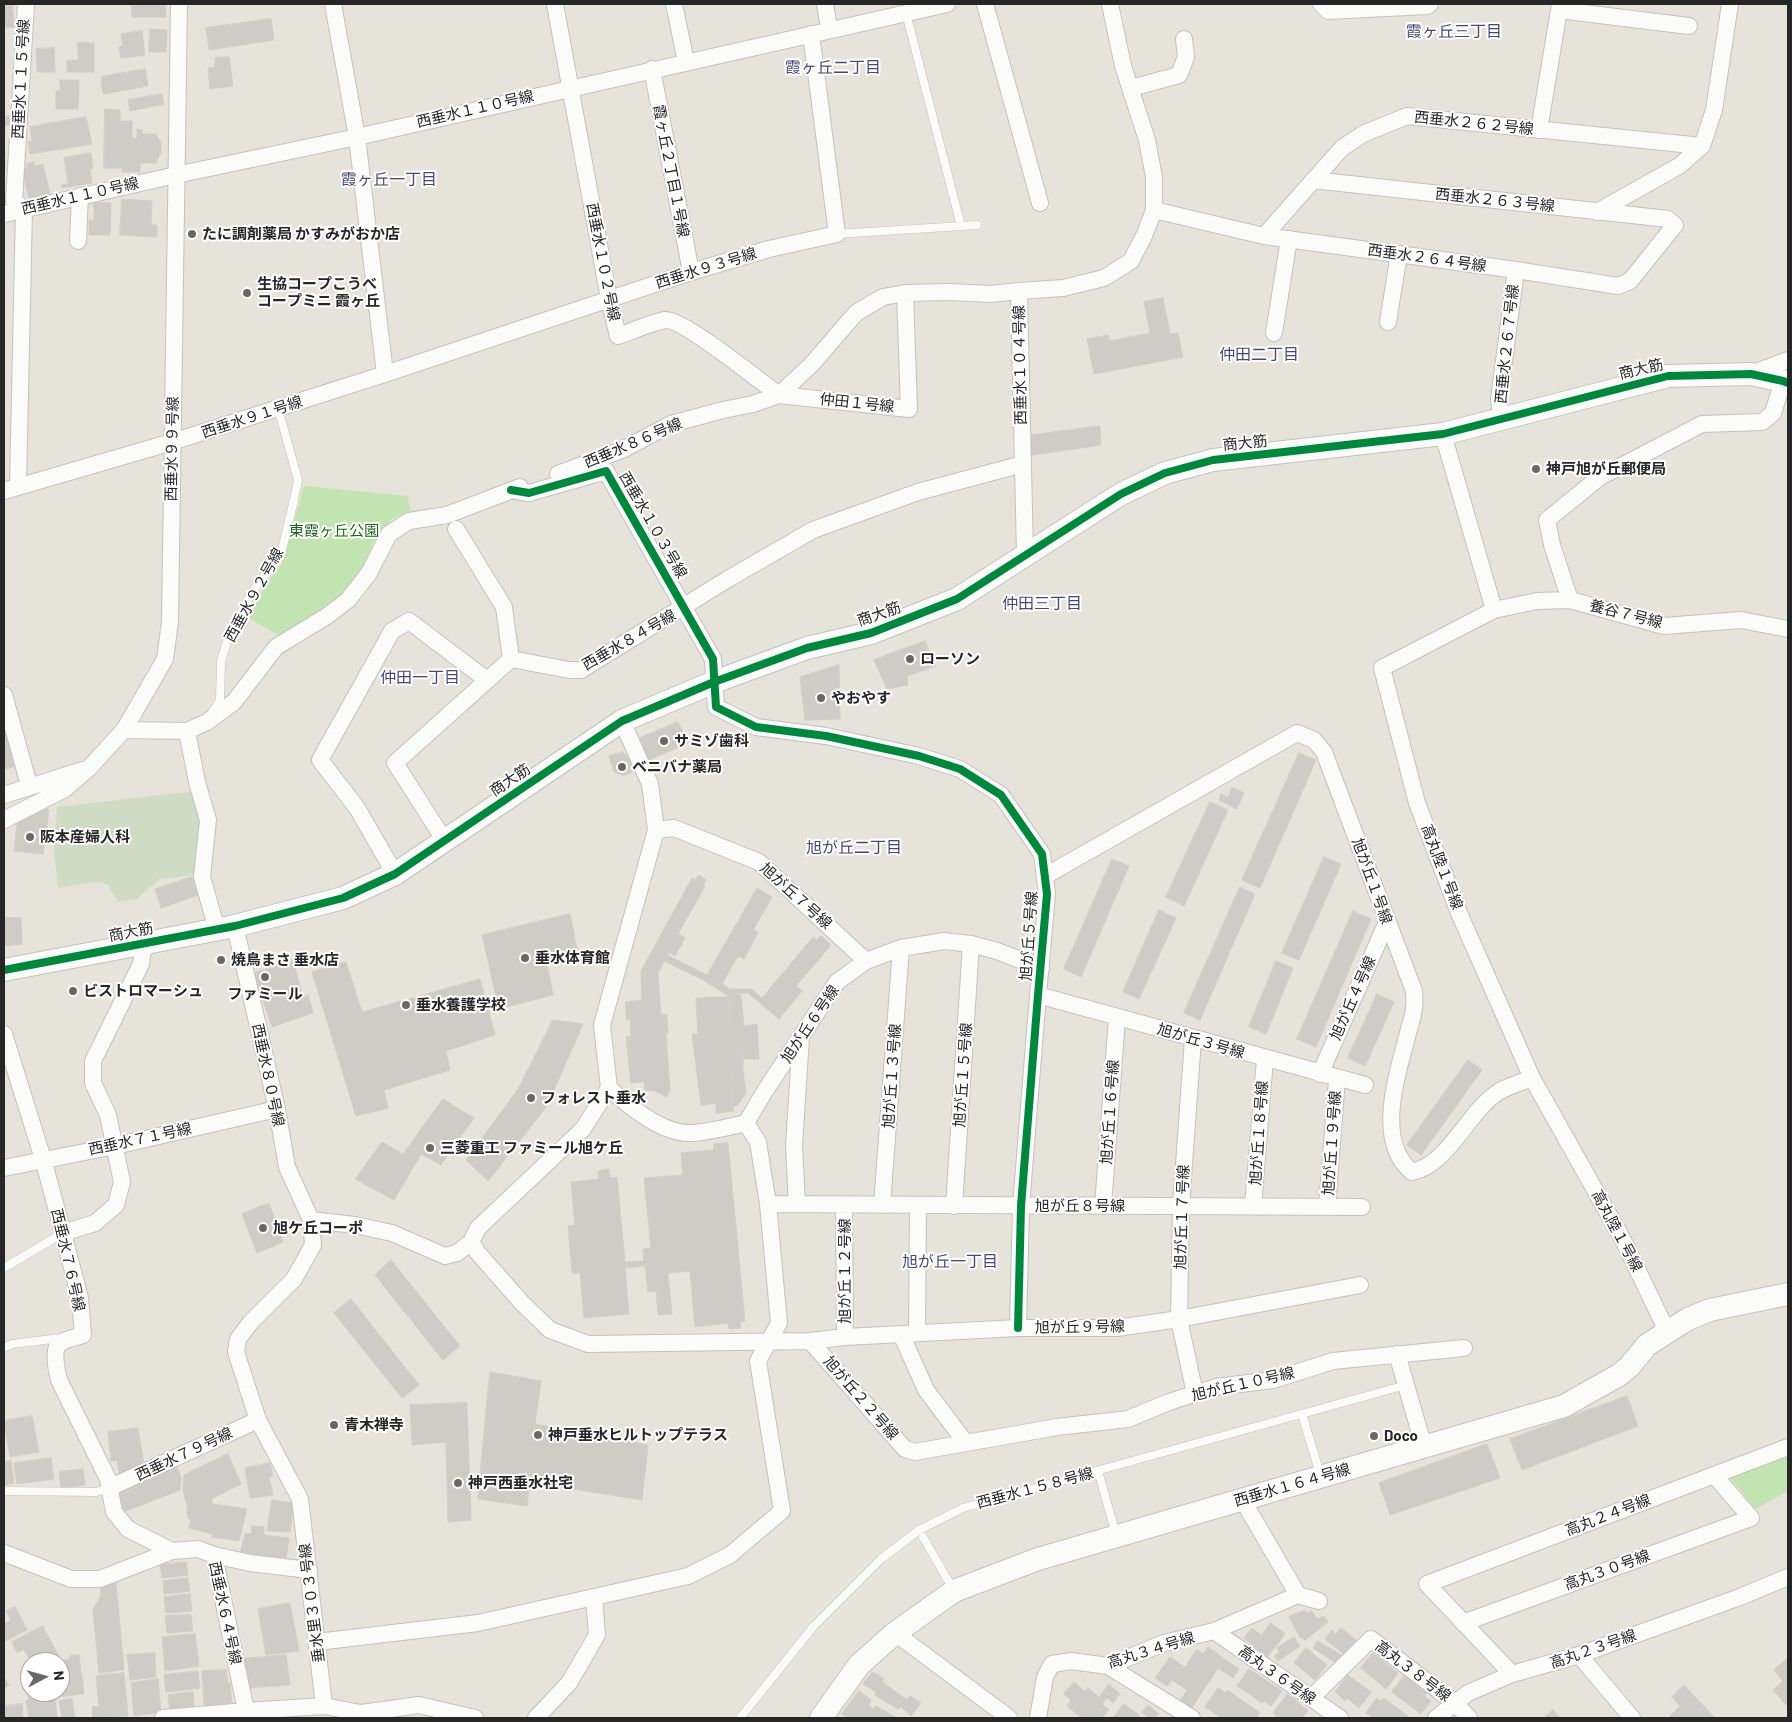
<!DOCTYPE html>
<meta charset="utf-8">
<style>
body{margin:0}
#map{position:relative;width:1792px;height:1722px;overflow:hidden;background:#e6e3db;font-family:Barlow,sans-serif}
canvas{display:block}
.frame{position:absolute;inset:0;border:5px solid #262626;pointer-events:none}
.north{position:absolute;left:20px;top:1652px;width:50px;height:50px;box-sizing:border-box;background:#fff;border:1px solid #a8a8a8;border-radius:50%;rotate:84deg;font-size:14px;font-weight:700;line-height:20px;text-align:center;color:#262626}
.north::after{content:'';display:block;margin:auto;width:18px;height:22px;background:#696865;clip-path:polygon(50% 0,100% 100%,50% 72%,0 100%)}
</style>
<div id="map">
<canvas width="1792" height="1722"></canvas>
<div class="frame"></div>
<div class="north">N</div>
</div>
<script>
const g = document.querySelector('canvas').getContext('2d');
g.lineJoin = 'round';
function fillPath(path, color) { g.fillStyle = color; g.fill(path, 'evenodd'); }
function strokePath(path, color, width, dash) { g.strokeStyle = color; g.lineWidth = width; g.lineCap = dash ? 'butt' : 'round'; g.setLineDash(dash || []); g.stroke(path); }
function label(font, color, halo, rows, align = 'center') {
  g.font = font + ' Barlow,"Noto Sans JP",sans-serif'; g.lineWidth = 4; g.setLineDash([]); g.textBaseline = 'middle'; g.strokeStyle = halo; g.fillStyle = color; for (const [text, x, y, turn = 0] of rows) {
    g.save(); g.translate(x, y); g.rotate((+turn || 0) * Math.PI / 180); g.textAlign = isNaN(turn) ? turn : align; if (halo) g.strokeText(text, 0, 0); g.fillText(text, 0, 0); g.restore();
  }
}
fillPath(new Path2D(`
 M304,486l103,10 4,15 -19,8 -19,24 -18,44 -31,23 -44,26 -35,-20 39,-58z
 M1788,1454v37l-33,18 -26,-33z`), '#c1e4b1');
fillPath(new Path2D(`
 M196,791l5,45 -6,39 -36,4 -22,20 -19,3 -11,-18 -12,-2 -37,6 -4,-38 3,-43z`), '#cfdbc2');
const building = new Path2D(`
 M4,4h8l3,23 -11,1z
 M132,5h33l1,12h-34z
 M271,19l3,21 -65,10 -3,-22z
 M150,29l17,1 -1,22h-17z
 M142,31l3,24 -24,3 -2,-11 4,-1 -2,-12z
 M78,42l16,1v29h-27v-12h11z
 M54,48l1,24h-18l-1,-23z
 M229,57l4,29 -23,3 -2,-21 7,-1v-9z
 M145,69l3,17 -45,8 -2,-17z
 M60,80h19l-1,29h-22v-18h4z
 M162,94l2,10 -34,7 -2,-11z
 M105,109l15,1v11h12v17h5v-9l5,1v4h14l5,9v10l-5,10h-16v9h-18v-4h-18z
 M4,116h5l1,9h-5v11l-1,1z
 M86,117l6,27 -62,10 -2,-12 4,-1 -2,-14z
 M4,152h1v19h-1z
 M91,153l2,15 -3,1 2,14 -30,5v-3l6,-1 -4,-26z
 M34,162l1,4 8,-2 7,30 -21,5 -7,-30 5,-1 -1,-4z
 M122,199l30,2 -1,24h6v12l-37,-2z
 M94,202l17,1 -1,32h-21v-15h5z
 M1163,298l7,36 8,-1 5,24 -89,17 -7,-35 21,-4 1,6 41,-8 -6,-31z
 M1100,426l1,19 -74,11 -1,-20z
 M925,641l11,25 -29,10 1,9 -21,4 -13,-29z
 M839,665l1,54 -35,1 -5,-43z
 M678,722l10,21 -41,18 -7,-23z
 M9,734l8,32 -13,3v-34z
 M623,752l8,10 1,10 -8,4 -10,-4 -5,-16z
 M1299,753l17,7 -56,128 -18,-8z
 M1232,787l12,6 -7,16 -18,-9 2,-6 7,3z
 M1210,802l18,8 -44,96 -18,-9z
 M40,803l9,7 -6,44 -29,-3 3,-27z
 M1324,857l17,7 -42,96 -17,-7z
 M1112,859l17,7 -48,111 -17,-8z
 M699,875l7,5 -3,5 2,1 -27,48 7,4 -10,18 -6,-4 -2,3 40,20 50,-87 15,9 -19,33 5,2 -14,27 -6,-3 -16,28 8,5h21l11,9 51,-61 4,3 4,-4 10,9 -35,41 6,5 -23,28 -31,-26h-12l5,2 3,31 13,-2 2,35h-16v-10h-12l-1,-52 -25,-16 -41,-20 -6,12 3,43h-2l1,17h6l4,57 -3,7 -12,-6 -10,-1 -1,-8 -13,1 -5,-46 5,-1 -1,-17h-4v-17l16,-2 -1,-29 51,-93 3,2z
 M192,877l6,18 -37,13 -6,-19z
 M1240,887l15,7 -55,126 -16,-7z
 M1159,910l17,8 -37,81 -16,-7z
 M1353,911l18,8 -55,128 -19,-8z
 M570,914l8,40 -31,9 6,32 -54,14 -17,-74z
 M4,917l17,1 1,26 -18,2z
 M293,961l10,37 5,-4 5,19 -41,14 -18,-54z
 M1276,961l17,7 -27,66 -17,-7z
 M346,962l16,50 118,-33 15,56 -49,16 4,19 -66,20 4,18 -32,8 -44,-144z
 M1377,994l17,8 -29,64 -17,-8z
 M713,997l3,106 -15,2 -9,-71h6l-2,-35z
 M713,997h16l2,52h12v22h-12l1,31 -16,1z
 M667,1015l1,18h-8l-1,-17z
 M553,1020l30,4 -36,82 -59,75 -22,-21 52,-71z
 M1468,1060l14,10 -61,85 -14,-10z
 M731,1071h12l3,22 -8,12 -5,1z
 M443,1099l31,19 -33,47 -20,-11 -27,46 -39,-21 27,-37 21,12z
 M732,1102l2,9 -18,2v-10z
 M728,1143l17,178h-5l1,7 -12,1 -1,-6 -33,4 -5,-56 -22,2 4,41 -14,1 -2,-24 -8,1 -3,-26 -20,2 4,46 -45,4 -4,-45h-8l-4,-47 7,-1 -4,-43 28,-3 -1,-8 11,-2 1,9 7,-1 8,85 19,-1 -1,-12 8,-1 -7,-70 39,-3 -2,-22 33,-3v-6z
 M269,1203l14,39 -26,11 -15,-39z
 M391,1260l69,86 -17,14 -68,-85z
 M351,1299l68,86 -17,13 -68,-85z
 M490,1372l51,9 -6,43 113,21 -6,55 -112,-18 -3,24 -49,-7z
 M1627,1396l11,30 -116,44 -12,-31z
 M467,1403l4,117 -23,2 -2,-80 -34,3 -2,-40z
 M32,1416l7,36 -29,5 -6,-36z
 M138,1428l6,37 -13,4v3l-12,2 -2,-14 -6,1 -3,-29z
 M1487,1444l13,34 -110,37 -11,-32z
 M228,1454l13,30 -30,15 2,5 34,5 -8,32 -27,-4 1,-3 -24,-6 2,-8 -3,-2 -1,-13 -4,-15 1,-15z
 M51,1458l3,21 -37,5 -3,-21z
 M11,1461l3,22 -10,2v-23z
 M270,1463l3,13 -4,1 4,18 -23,3 -5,-30z
 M175,1464l6,12 -1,14 -59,23 -7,-19z
 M83,1469l2,16 -24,3 -2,-16z
 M272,1500l22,3 -4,29 -23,-1z
 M252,1526l12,1v8l25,3 -3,22 -46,-6 5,-21 6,1z
 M186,1562l2,13 -26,3 -2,-13z
 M188,1578l2,13 -26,3 -1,-13z
 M116,1583l8,87 -25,3 -6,-63 8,-15 -1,-10z
 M190,1594l2,17 -26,2 -2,-16z
 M290,1603l9,48 -33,4 -8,-46z
 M15,1607l12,23 -22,11 -1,-17 7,-4 -5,-9z
 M1305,1610l1,3 6,-2 5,8 7,-3 4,6 -23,18 -6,-4 -10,-19z
 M191,1615l2,16 -26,2 -2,-17z
 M1271,1623l14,11 -9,12 -14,-11z
 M43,1626l5,10 -31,17 -5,-11z
 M1252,1628l24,18 -9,11 -23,-19z
 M1341,1628l15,12 -12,14 -19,-15 7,-9 4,4z
 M195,1634l4,32 -34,5 -3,-34z
 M48,1636l12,22 -7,4h-22l-7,-13z
 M1294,1637l6,9 -22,15 -4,-5 5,-3 -2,-5z
 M1318,1641l23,14 -5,8 -23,-15z
 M1208,1647l31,22 -6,9 -15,-10 -27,41 -11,-8 7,-11 -15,-10 -5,6 -12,-8 15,-21 15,10 12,-18 6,5z
 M1306,1648l21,17 -12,15 -21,-17z
 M155,1653l1,24 -26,3 -3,-25z
 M1373,1653l25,20 -12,16 -25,-21z
 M79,1655l2,17 -21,2v-12h-2l12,-3v-3z
 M286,1655l4,30 -42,3 -5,-29z
 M1788,1658v49l-15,-17 10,-9 -9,-11z
 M1249,1669l33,22 -11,15 -8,-5 -1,2 -25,-17z
 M226,1670l2,13h2l2,20 -28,3 -2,-35z
 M198,1671l2,17 -34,4 -2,-17z
 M81,1672l2,11 -23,3v-11z
 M873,1672l11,7 -2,3 25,18 3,-4 11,7 -10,13 -10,-9 -3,2 -23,-14 1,-3 -13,-8z
 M124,1673l4,43 -35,2 -1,-11 7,-1 -3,-30z
 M1348,1675l23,17 -12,16 -12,-10 -2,3 -10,-9z
 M1404,1676l23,17 -3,3 7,5 -10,13 -29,-22z
 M4,1677l5,8 -5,3z
 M158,1679l3,33 -27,4 -3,-33z
 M1074,1682l11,9 3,-3 11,9 10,-13 11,10 -7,9 -6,-5 -5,6 7,6 -7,8h-20l-15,-12 4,-6 -7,-6z
 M83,1683l1,11 -26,3 2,-11z
 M1684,1685l31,33h-43l-2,-2 10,-10 -8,-9z
 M1218,1688l8,5 2,-3 32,23 -3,5h-36l-16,-11z
 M28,1689h2v3h21l1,6 -23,3z
 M859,1691l12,9 -2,5 4,4 3,-3 21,12h-49l-6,-4z
 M193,1692l1,17 -24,3 -2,-17z
 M1288,1694l20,17 -6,7h-24l-5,-5z
 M55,1698l2,20h-28l-3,-17z
 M1377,1698l4,3 3,-3 25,19 -1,1h-35l-7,-5z
 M72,1699l3,19h-13l-3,-17z
 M22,1704l1,14h-19v-12z
 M1124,1704l16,12 -2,2h-25z
 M1148,1705l11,9 -4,4h-6l-7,-5z
 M1553,1710l7,8h-16z`);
fillPath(building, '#ceccc7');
strokePath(building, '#d1cec8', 1);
const lane = new Path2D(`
 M906,13l55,213 16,-1
 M837,234l124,-8
 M212,713l8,-13 1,-39 9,-29 23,-41 28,-37 13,-54 4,-20 -20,-72
 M4,1268l59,-35
 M4,1348l8,-4 49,-6
 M1302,1414l18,60
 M1098,1471l18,63
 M4,1491l92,1 13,-4
 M923,1537l30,52
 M740,1718l73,-91 68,-68 38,-29 44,-22 443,-123`);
const street = new Path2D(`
 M333,4l24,133 28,237
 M555,4l54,295 9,37c12,-4 37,-15 48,-16 17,-1 95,62 113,75
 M674,4l12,58
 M825,4l4,25
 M985,4l55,199
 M1321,4l7,7 99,-5 3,-2
 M1559,10l130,16
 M652,69l39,203
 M1131,88l48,-13 7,-18 -2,-18
 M1539,130l21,-126
 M1154,210l110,26 252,34 102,16 12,-5 45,-56 -7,-6 -355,-39
 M1597,212l82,-46 23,-20 12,-36 16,-106
 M4,214l172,-39 181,-38 590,-133
 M1264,236l78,-88 21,-14 44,-18 295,30
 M78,241l2,-45
 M1388,322l11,-68
 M1274,333l15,-94
 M1751,374l37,-14
 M779,395l130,14 -4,-116
 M1501,419l-2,-20 17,-129
 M1443,434l51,176 -112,58 35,135 42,110 73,165 90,160 45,93
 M558,474l66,-25 47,-25 52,-14 30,-6 26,-9 33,-31 44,-51 27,-16 22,-4 44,-1 41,2 29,-3
 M18,486l6,-277 -10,-8 12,-197
 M511,490l18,3 77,-22 107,188 3,48 40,20 70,9 93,20 41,13 41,26 41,59 5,40 -9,101 -17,211 -3,122
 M4,491l168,-49 213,-68 306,-102 78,-23 68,-15 -26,-200
 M456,529l48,78 7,52
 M1025,555l-6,-264 44,-3 41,-10 27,-17 13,-25 10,-26v-33l-7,-37 -24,-74 -13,-62
 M1570,600l-18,-55 -5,-25 53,-43 102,-53 60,-2 11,-9 10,-32
 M1494,610l43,-9 33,-1 94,26 77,-6 47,9
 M4,695l25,90
 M622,721l28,63 6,46 -54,195 7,63c19,18 55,47 83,45 18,-1 36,-6 54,-10
 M124,730l63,1 20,-9 27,-20 42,-55 51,-31 21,-16 21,-27 20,-39 20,-13 38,-6 73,-28
 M187,731l10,51 11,38 -6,57 15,53
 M4,795l79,-25
 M4,820l61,-31 24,-21 35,-38 41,-71 5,-37 9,-618
 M656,830l18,-2 85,34 107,99
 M445,841l-50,-78 116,-104 58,11h12l147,-91 85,-49 105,-38 105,-28
 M395,874l-38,-66 -37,-48 72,-129 17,-10 78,59
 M1045,876l252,-143 17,7 10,12 90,239c0,5 1,11 0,16 0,7 -3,15 -5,22 -10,41 -36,111 3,143 38,-8 55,-61 88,-81 9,-5 22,-9 32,-13
 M235,926l42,183 10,58 24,53 2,25 -19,34 -44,44 -12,16 -2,13 22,68 42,79 24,207
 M1038,995l327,90
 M4,1034l39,125 20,74 17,65 3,37c-7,2 -18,4 -24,9 -7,6 -2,28 0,36l49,99 6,33 14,17 44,22
 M1193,1039l-12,167 -2,113 16,75
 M1320,1074l67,-152
 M609,1088l-26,41 -105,99 -7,14 7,11 44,50 28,27 38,14 222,-3 35,-4 173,-9h99l62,-9 181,-34
 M746,1123l19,-32 72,-109 29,-21 35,-13 43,-7 27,3 26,7 44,17
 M4,1168l111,-22 162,-37
 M768,1204l594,3
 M797,1204l-3,-59 7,-108
 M844,1205l1,132
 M882,1205l19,-257
 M954,1206l17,-262
 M1103,1206l14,-188
 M1253,1206l12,-147
 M1327,1207l10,-128
 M311,1220l44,5 37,8 53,23 12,-3 14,-11
 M63,1233l32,-10 21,-18 6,-23 -14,-67 -15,-32v-22l48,-97 3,-21
 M917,1333l1,-128
 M810,1341l95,108 10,3 51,-9 -40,-53 -25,-56
 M1397,1354l27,93
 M966,1443l91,-16 71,-8 41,-17 47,-15 57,-7 60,-19 131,-13
 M109,1488l149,-68
 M1242,1499l56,96 21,6
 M4,1553l67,26h29l72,-28 26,-2 16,6 32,156
 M214,1555l36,8 59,7
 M1463,1623l288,-105 -37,-43
 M1214,1631l126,87
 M895,1633l114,85
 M317,1642l161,-19 210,-47 42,-21 52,-44 -24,-150 21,-38 -11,-119 -10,-62 -12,-19
 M1579,1655l53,63
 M1108,1666l84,52
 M1512,1674l-85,-90 361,-137
 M1311,1698l60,-59 84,64 14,15
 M163,1718l83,-7 78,-5 37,7 58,-8 56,13
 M536,1718l33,-35 28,-48 -3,-38
 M1038,1718l7,-41 7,-13 19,-3 37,5 56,-23 50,-12 84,-36
 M1436,1718l32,-25 44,-19 67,-19 161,-58 48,-20`);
const secondary = new Path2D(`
 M4,970l231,-44 108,-28 52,-24 227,-153 92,-39 93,-34 64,-15 86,-34 164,-105 44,-21 48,-13 230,-26 225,-58 83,-2 32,7 5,2
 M821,1718l38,-53 36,-32 59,-42 84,-32 526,-153 55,-31 10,-8 18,-22 41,-26 22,-9 78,-16`);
strokePath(lane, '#c3c1c1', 9);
strokePath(street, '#c3c1c1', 18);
strokePath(secondary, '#c3c1c1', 24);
strokePath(lane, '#fbfbfa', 8);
strokePath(street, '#fbfbfa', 16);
strokePath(secondary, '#fbfbfa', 22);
strokePath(new Path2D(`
 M511,490l18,3 77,-22 107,188 3,48 40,20 70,9 93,20 41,13 41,26 41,59 5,40 -9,101 -17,211 -3,122
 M4,970l231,-44 108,-28 52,-24 227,-153 92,-39 93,-34 64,-15 86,-34 164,-105 44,-21 48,-13 230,-26 225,-58 83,-2 32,7 5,2`), '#00873e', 8);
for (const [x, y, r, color] of [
 [192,234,5,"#696865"],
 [247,293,5,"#696865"],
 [1536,469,5,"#696865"],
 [910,659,5,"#696865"],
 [821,698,5,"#696865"],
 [664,741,5,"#696865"],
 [622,767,5,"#696865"],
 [30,837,5,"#696865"],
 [525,958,5,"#696865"],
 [221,960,5,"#696865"],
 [265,977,5,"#696865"],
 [73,991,5,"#696865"],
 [406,1005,5,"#696865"],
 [531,1098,5,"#696865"],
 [430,1148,5,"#696865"],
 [263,1228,5,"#696865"],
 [334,1425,5,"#696865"],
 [538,1435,5,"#696865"],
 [1374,1436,5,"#696865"],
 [458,1483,5,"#696865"]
]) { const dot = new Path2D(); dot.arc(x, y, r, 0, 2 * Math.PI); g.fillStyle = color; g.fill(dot); strokePath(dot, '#fff', 2); }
label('15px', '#262626', '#fff', [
 ["西垂水１１５号線",21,79,-87],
 ["西垂水１１０号線",475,109,-13],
 ["西垂水２６２号線",1474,123,6],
 ["霞ヶ丘２丁目１号線",671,171,79],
 ["西垂水１１０号線",80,196,-13],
 ["西垂水２６３号線",1495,200,6],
 ["西垂水２６４号線",1427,258,8],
 ["西垂水１０２号線",603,262,79],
 ["西垂水９３号線",706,268,-17],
 ["西垂水２６７号線",1507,344,-84],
 ["西垂水１０４号線",1020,365,-91],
 ["商大筋",1641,369,-13],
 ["仲田１号線",857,403,6],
 ["西垂水９１号線",252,417,-18],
 ["西垂水８６号線",633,443,-23],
 ["商大筋",1245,443,-6],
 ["西垂水９９号線",172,449,-89],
 ["西垂水１０３号線",653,525,60],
 ["西垂水９２号線",254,595,-61],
 ["商大筋",879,614,-19],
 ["養谷７号線",1626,614,14],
 ["西垂水８４号線",629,640,-30],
 ["商大筋",510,780,-34],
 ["高丸陸１号線",1442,867,69],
 ["旭が丘１号線",1372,881,70],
 ["旭が丘７号線",796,896,42],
 ["商大筋",131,932,-11],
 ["旭が丘５号線",1029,936,-86],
 ["旭が丘４号線",1353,998,-66],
 ["旭が丘６号線",810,1024,-56],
 ["旭が丘３号線",1201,1041,16],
 ["西垂水８０号線",268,1075,78],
 ["旭が丘１５号線",963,1075,-86],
 ["旭が丘１３号線",892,1076,-86],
 ["旭が丘１６号線",1110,1112,-86],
 ["旭が丘１８号線",1259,1133,-86],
 ["西垂水７１号線",140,1139,-12],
 ["旭が丘１９号線",1332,1143,-86],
 ["旭が丘８号線",1080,1206],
 ["旭が丘１７号線",1182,1217,-88],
 ["高丸陸１号線",1617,1231,62],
 ["西垂水７６号線",68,1260,77],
 ["旭が丘１２号線",845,1271,-90],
 ["旭が丘９号線",1080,1327,-1],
 ["旭が丘１０号線",1243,1384,-13],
 ["旭が丘２２号線",861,1398,49],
 ["西垂水７９号線",184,1454,-25],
 ["西垂水１６４号線",1292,1485,-16],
 ["西垂水１５８号線",1035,1488,-15],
 ["高丸２４号線",1608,1515,-21],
 ["高丸３０号線",1607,1570,-20],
 ["垂水里３０３号線",312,1603,-97],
 ["西垂水６４号線",225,1613,78],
 ["高丸２３号線",1593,1649,-19],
 ["高丸３４号線",1151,1650,-17],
 ["高丸３８号線",1413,1671,37],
 ["高丸３６号線",1277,1675,35]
]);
label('bold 15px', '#262626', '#fff', [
 ["たに調剤薬局 かすみがおか店",202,234],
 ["生協コープこうべ",257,284],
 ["コープミニ 霞ヶ丘",257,301],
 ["神戸旭が丘郵便局",1546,469],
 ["ローソン",920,659],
 ["やおやす",831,698],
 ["サミゾ歯科",674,741],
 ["ベニバナ薬局",632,767],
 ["阪本産婦人科",40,837],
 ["垂水体育館",535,958],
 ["焼鳥まさ 垂水店",231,960],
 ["ビストロマーシュ",83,991],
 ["ファミール",265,994,"center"],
 ["垂水養護学校",416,1005],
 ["フォレスト垂水",541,1098],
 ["三菱重工 ファミール旭ケ丘",440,1148],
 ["旭ケ丘コーポ",273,1228],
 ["青木禅寺",344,1425],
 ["神戸垂水ヒルトップテラス",548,1435],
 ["Doco",1384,1436],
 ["神戸西垂水社宅",468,1483]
], 'left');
label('15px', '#1c6515', '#fff', [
 ["東霞ヶ丘公園",334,531]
]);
label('16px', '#454979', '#fff', [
 ["霞ヶ丘三丁目",1454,32],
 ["霞ヶ丘二丁目",833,68],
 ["霞ヶ丘一丁目",389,180],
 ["仲田二丁目",1259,355],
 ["仲田三丁目",1042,604],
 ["仲田一丁目",420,678],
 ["旭が丘二丁目",854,848],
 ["旭が丘一丁目",950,1262]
]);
</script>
